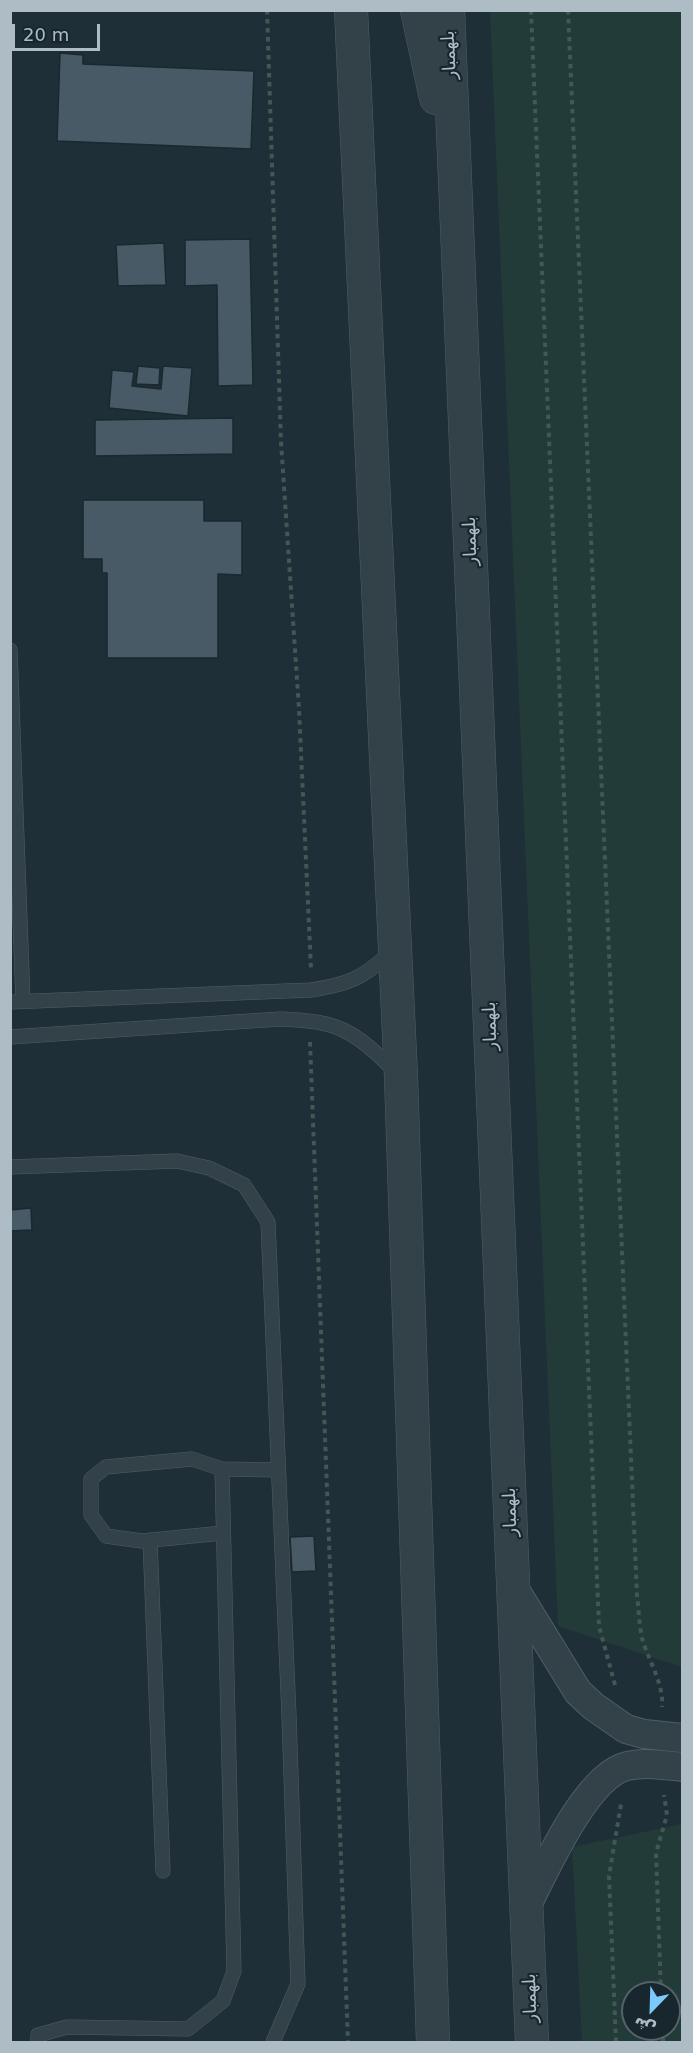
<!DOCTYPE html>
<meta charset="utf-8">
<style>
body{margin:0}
#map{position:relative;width:693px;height:2053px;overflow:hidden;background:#1f2f38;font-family:"DejaVu Sans",Vazirmatn,sans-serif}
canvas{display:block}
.frame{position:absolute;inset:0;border:12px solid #adbcc5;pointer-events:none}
.north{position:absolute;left:621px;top:1981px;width:60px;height:60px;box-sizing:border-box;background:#18262d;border:2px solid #54626a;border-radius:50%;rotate:203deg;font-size:16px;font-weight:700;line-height:24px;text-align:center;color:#adbcc5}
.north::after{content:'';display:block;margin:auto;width:21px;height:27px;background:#7cc9fc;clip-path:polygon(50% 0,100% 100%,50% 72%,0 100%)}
.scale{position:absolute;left:12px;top:24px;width:88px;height:27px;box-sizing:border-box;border:3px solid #adbcc5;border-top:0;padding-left:8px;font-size:18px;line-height:21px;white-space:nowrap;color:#adbcc5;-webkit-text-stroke:4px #18262d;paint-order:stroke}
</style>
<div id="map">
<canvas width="693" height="2053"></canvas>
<div class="frame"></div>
<div class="north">ش</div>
<div class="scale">20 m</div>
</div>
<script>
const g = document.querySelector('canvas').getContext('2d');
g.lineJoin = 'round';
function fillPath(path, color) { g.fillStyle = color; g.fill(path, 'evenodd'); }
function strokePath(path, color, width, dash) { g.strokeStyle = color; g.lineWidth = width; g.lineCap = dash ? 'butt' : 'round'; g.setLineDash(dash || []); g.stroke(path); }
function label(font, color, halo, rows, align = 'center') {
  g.font = font + ' "DejaVu Sans",Vazirmatn,sans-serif'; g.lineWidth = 4.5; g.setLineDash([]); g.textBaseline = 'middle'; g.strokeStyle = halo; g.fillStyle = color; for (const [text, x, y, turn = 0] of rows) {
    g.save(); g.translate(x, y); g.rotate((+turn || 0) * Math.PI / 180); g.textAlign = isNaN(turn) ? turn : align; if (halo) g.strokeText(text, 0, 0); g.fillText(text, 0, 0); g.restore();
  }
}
fillPath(new Path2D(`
 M490,11h192v1656l-124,-41z
 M682,1824v218h-100l-10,-195zM633,1993h36v36h-36z`), '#223b38');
const building = new Path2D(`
 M60,53l23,2v9l171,7 -3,78 -194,-8z
 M250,239l3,146 -35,1 -1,-101 -32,1v-46z
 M164,243l2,42 -48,1 -2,-41z
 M138,366l22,2 -1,17 -23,-1z
 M163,366l29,2 -4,48 -79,-8 3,-38 22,2 -2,14 29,3z
 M233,418v36l-138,2v-36z
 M83,500h121v21h38v54l-24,-1v84h-111v-85h-5v-14h-19z
 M31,1208l1,22 -22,1v-21z
 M314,1536l2,35 -24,1 -2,-35z`);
fillPath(building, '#475a65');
strokePath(building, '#1a282f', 1.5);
const service = new Path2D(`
 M10,650l13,351
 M10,1002l301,-12c39,-6 52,-12 80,-38
 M10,1037l270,-18c59,2 73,11 115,52
 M10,1167l167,-6 32,7 35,17 24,37 21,494 9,268 -25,58
 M222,1469l56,1
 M150,1540l13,331
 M38,2042v-7l29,-8 121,2 35,-28 11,-30 -12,-502 -30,-10 -86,8 -15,12v36l15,21 36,5 81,-8`);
const minor = new Path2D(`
 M514,1588l64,104 15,14 33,23 18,5 38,4
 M527,1905c19,-37 59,-129 100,-139 18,-4 38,-1 55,1`);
const tertiary = new Path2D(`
 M351,10l50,1067 32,965
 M417,10l19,88
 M448,10l84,2032`);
strokePath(service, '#505f66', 15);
strokePath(minor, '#505f66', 30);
strokePath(tertiary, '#505f66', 34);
strokePath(new Path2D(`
 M267,10l14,432 18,267 12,260
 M531,10l68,1616 16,59
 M568,10l69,1586c2,14 2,29 5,42 6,22 22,45 20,69
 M310,1042l38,1000
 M661,1993l-5,-140 11,-38 -3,-20
 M663,2029v13
 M616,2042l-7,-166 12,-72`), '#415855', 4, [4.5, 4.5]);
strokePath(service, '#334149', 14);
strokePath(minor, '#334149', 28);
strokePath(tertiary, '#334149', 33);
label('18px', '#adbcc5', '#18262d', [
 ["بلهمبار",450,55,-93],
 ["بلهمبار",471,541,-92],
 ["بلهمبار",491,1026,-92],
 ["بلهمبار",511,1512,-92],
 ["بلهمبار",531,1998,-92]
]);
</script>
